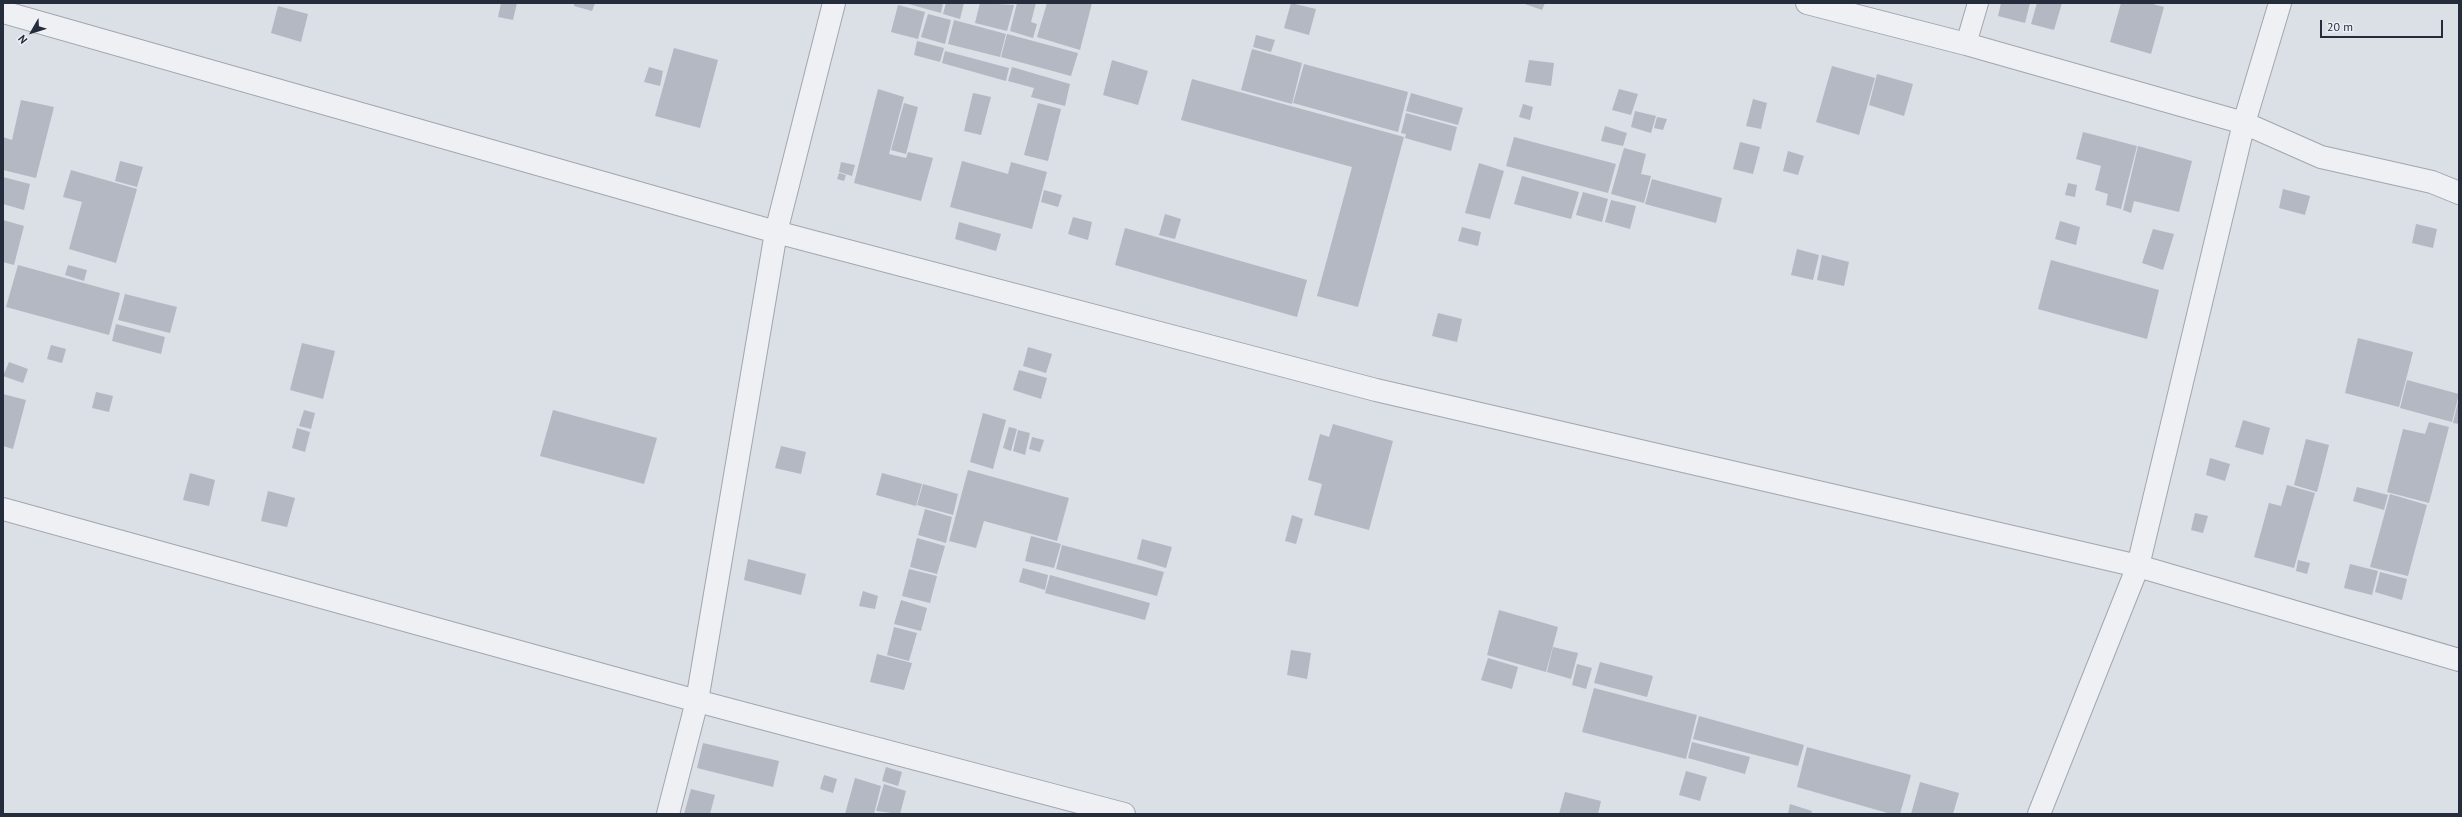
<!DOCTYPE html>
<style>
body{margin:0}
#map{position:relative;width:2462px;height:817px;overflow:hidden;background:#dbdfe6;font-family:"PT Sans",sans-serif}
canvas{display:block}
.frame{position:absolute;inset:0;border:4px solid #252d3c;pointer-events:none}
.north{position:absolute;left:12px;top:12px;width:40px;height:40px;-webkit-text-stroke:3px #eaeef4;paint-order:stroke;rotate:231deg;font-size:11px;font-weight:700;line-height:16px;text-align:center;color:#252d3c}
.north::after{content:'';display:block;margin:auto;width:14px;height:18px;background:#252d3c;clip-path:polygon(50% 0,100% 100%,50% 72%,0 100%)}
.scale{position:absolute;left:2320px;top:20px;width:123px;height:18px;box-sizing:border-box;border:2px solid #252d3c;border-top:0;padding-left:5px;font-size:12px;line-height:14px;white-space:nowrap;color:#252d3c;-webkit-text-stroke:3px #eaeef4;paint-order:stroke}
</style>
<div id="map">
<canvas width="2462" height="817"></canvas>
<div class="frame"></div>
<div class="north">N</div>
<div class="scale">20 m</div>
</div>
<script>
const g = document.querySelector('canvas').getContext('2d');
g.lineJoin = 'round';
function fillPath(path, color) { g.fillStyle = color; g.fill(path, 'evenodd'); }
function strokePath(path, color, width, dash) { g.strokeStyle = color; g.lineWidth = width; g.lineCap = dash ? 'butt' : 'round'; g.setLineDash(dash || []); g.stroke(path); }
fillPath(new Path2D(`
 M501,3h16l-4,17 -15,-3z
 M574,3h21l-3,8 -18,-5z
 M905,3h38l-2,10z
 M946,3h18l-4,16 -17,-5z
 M980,3l34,2 -7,26 -32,-8z
 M1017,3h19l-5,19 6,2 -4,14 -23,-7z
 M1047,3h45l-12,47 -43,-13z
 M1291,3l25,6 -7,26 -25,-7z
 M1522,3h23l-3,7z
 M2001,3h29l-5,20 -27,-7z
 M2037,3h25l-8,27 -23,-6z
 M2121,3h28l15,4 -13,47 -41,-12z
 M898,5l27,7 -7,27 -27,-7z
 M278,6l30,8 -7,28 -30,-9z
 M928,14l23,6 -6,24 -24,-7z
 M954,20l52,14 -6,23 -52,-13z
 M1007,34l71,19 -7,23 -70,-19z
 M1256,35l19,5 -4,12 -18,-5z
 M917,41l27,7 -4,14 -26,-7z
 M674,48l44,12 -18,68 -45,-12z
 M1252,49l50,14 -10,41 -51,-14z
 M945,51l64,17 -3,13 -64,-18z
 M1112,60l36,11 -10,34 -35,-10z
 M1529,60l25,3 -3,23 -26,-4z
 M1304,64l104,28 -10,40 -105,-29z
 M1832,66l43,12 -16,57 -43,-13z
 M649,67l14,4 -3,15 -16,-4z
 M1012,67l58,17 -5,22 -34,-9 3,-9 -26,-7z
 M1877,74l36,10 -9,32 -35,-11z
 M1192,79l212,58 -46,170 -41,-11 35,-129 -171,-47z
 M878,89l26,8 -15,57 17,4 2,-6 25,6 -12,43 -67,-18z
 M1619,89l19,5 -7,21 -19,-5z
 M973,93l18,4 -10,38 -17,-4z
 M1411,93l52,15 -5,17 -52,-14z
 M1753,99l14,4 -6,26 -15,-3z
 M21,100l33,7 -18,71 -33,-8v-33l9,3z
 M904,103l14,4 -12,47 -15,-4z
 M1038,103l23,6 -13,52 -24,-6z
 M1523,104l10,3 -3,13 -11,-3z
 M1635,111l21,5 -5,17 -20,-6z
 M1406,113l51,14 -6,24 -46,-13 1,-4 -5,-1z
 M1657,117l10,2 -4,11 -9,-2z
 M1605,126l22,7 -4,13 -22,-5z
 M2083,132l54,14 -16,63 -15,-4 2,-11 -13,-4 6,-24 -25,-7z
 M1514,137l102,27 -8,29 -102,-27z
 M1740,142l20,5 -7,27 -20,-5z
 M2138,146l54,15 -13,51 -45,-11 -3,12 -8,-3z
 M1624,148l22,6 -5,20 10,2 -7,27 -33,-9z
 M1788,151l16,5 -6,19 -15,-4z
 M120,161l23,6 -6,20 -22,-6z
 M962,161l46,13 3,-12 36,10 -15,57 -82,-22z
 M841,162l14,3 -3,11 -13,-4z
 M1479,163l25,8 -14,48 -25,-6z
 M71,170l66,19 -21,74 -47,-14 13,-47 -19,-5z
 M839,173l7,2 -2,6 -7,-2z
 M1522,176l57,16 -8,27 -57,-15z
 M3,177l27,7 -6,26 -21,-6z
 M1652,179l70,19 -6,25 -71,-19z
 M2068,183l9,2 -2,12 -10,-2z
 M2283,189l27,7 -5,19 -26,-7z
 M1044,190l18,5 -4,12 -17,-5z
 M1583,192l25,7 -6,23 -26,-7z
 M1611,200l25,6 -6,23 -25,-7z
 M1165,214l16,5 -6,20 -16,-4z
 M1073,217l19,5 -4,18 -20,-6z
 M3,220l21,6 -10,39 -11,-3z
 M2060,221l20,6 -4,18 -21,-6z
 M959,222l42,12 -5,17 -41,-12z
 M2416,224l21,5 -4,19 -21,-5z
 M1462,227l19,5 -3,14 -20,-5z
 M1125,228l182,52 -10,37 -182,-52z
 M2153,229l21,5 -11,36 -21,-7z
 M1797,249l22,6 -6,25 -22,-5z
 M1822,255l27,7 -5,24 -27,-6z
 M2051,260l108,30 -12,49 -109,-30z
 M18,265l102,28 -11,42 -103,-28z
 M68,265l19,5 -3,11 -19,-6z
 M125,294l52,13 -7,26 -52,-13z
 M1438,313l24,6 -5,23 -25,-6z
 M116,324l49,13 -4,17 -49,-13z
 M2358,338l55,14 -14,55 -54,-14z
 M302,343l33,8 -12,48 -33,-9z
 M51,345l15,4 -4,14 -15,-4z
 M1028,347l24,7 -6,19 -23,-7z
 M9,362l19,7 -5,14 -20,-7z
 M1019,370l28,8 -6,21 -28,-9z
 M2407,380l52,14 -7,28 -52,-14z
 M96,392l17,4 -4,16 -17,-4z
 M3,394l23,6 -13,49 -10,-3z
 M2458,402h1v22l-6,-1z
 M304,410l11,3 -4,16 -12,-3z
 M553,410l104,28 -13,46 -104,-28z
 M983,413l23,7 -13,49 -23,-7z
 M2243,420l27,8 -7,27 -28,-8z
 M2429,422l20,5 -20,76 -42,-11 16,-63 22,5z
 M1333,424l60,17 -24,89 -55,-15 8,-31 -14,-4 12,-46 9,3z
 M1009,427l8,2 -6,22 -8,-3z
 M297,428l13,4 -5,20 -13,-4z
 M1018,430l12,3 -5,22 -12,-4z
 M1032,437l12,3 -4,12 -11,-3z
 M2306,439l23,6 -12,47 -23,-7z
 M781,446l25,6 -5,22 -26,-6z
 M2210,458l20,6 -5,17 -19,-6z
 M968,470l101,28 -12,43 -73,-20 -8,27 -27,-7z
 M190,473l25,7 -6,26 -26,-6z
 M882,473l40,11 -6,22 -40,-11z
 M923,484l35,10 -5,21 -36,-10z
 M2287,485l28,8 -21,75 -40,-11 15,-54 12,3z
 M2357,487l31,8 -4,15 -31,-9z
 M268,491l27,7 -8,29 -26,-6z
 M2390,494l37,11 -19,71 -38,-9z
 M925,509l27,8 -6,26 -28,-8z
 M2195,513l13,3 -5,17 -12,-3z
 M1292,515l11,4 -7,25 -11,-3z
 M1031,536l30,8 -7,24 -29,-7z
 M917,538l28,8 -8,28 -27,-7z
 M1142,539l30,8 -6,21 -29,-9z
 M1062,545l102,27 -7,24 -101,-27z
 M748,559l58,15 -5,21 -57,-15z
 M2298,560l12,3 -3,11 -11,-3z
 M2350,564l28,7 -6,24 -28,-7z
 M1023,568l25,7 -3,15 -26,-8z
 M909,569l28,7 -7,27 -28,-7z
 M2380,572l27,7 -5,21 -27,-8z
 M1050,575l100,28 -5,17 -100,-27z
 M863,591l15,5 -3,13 -16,-3z
 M901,600l26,8 -6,23 -27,-7z
 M1499,610l59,17 -12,45 -59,-17z
 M894,627l23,6 -8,28 -22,-6z
 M1553,647l25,6 -7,26 -24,-7z
 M1291,650l20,3 -4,26 -20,-4z
 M877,654l35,9 -8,27 -34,-8z
 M1488,658l30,9 -6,22 -31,-9z
 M1600,662l53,14 -6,21 -53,-14z
 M1577,664l15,4 -6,21 -14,-4z
 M1594,688l103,27 -11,44 -104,-27z
 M1699,716l105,29 -6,21 -105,-27z
 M1692,742l58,15 -5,17 -57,-16z
 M703,743l76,18 -6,26 -76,-19z
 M1807,747l104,28 -11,39h-9l-94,-27z
 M886,767l16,5 -4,14 -16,-5z
 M1686,771l21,6 -7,24 -21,-6z
 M824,775l13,4 -4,14 -13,-4z
 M855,778l26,8 -7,28h-29z
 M1920,782l39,11 -6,21h-42z
 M884,784l22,7 -6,23 -24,-3z
 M691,789l24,6 -5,19h-26z
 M1565,792l36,9 -3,13h-39z
 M1790,804l22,7 -1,3h-23z`), '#b3b8c3');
const lane = new Path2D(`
 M1966,44l12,-41`);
const street = new Path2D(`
 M1807,3l159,41 278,79 77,34 111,25 27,11
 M3,12l773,220 600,158 762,176 321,94
 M3,509l694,192 427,113
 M668,814l29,-113 79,-469 58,-229
 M2039,814l99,-248 106,-443 36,-120`);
strokePath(lane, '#a1a6b0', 22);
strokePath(street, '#a1a6b0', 24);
strokePath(lane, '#eef0f4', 20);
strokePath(street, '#eef0f4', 22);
</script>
